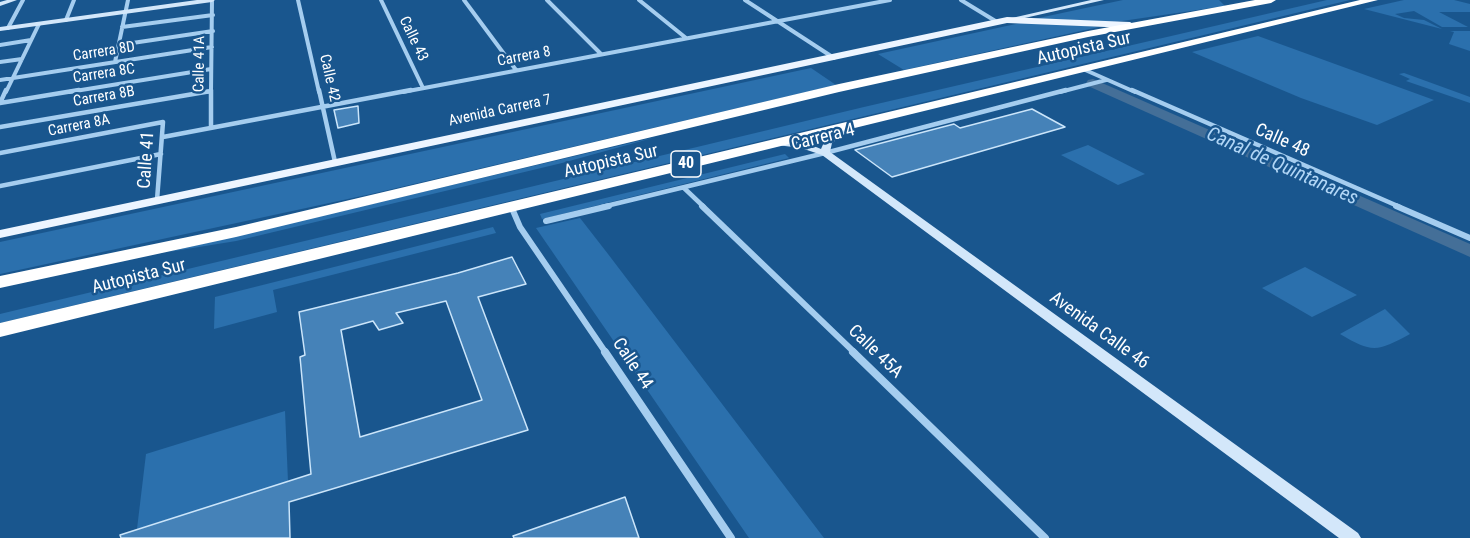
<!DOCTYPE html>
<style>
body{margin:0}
canvas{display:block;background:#19568e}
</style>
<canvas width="1470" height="538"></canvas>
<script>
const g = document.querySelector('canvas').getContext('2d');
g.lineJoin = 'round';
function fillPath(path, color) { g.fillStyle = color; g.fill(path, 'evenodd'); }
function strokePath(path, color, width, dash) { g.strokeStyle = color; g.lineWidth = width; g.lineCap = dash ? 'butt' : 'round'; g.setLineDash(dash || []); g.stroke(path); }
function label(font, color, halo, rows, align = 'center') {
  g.font = font + ' "Roboto Condensed",sans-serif'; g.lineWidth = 5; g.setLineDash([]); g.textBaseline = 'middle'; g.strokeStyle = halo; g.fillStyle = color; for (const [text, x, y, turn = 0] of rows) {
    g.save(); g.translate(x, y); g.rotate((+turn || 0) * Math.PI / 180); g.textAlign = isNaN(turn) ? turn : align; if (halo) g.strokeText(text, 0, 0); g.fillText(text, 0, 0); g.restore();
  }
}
fillPath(new Path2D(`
 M1123,0h96l6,6 -110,16 -81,-3z
 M1327,0h23l-1350,323v-9l864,-207z
 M1404,0h50l16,4v8h-31l29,15h-26l-28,-16 -19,3 9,4 20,2 18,9 -78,-20z
 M1025,22l74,5 -195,43 -26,-16z
 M1450,31h20v20l-21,-7 5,-12z
 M1258,36l176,64 -57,25 -76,-27 -109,-46z
 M811,68l25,17 -465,109 -371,80v-32z
 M1404,73l66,24v6l-64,-22 4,-2 -11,-5z
 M1098,82l372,165v7l-381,-170z
 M656,137l-94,26 -326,78 -68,11z
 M1088,145l57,29 -27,11 -57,-30z
 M785,154l4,4 -247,61 -2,-5z
 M580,218l28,36 216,284h-75l-213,-310z
 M493,227l3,6 -223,57 4,22 -63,17 1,-32z
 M1305,267l52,28 -45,22 -50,-29z
 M1385,309l25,25c-32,17 -37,20 -70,0z
 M285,411l3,71 -151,47 9,-75z`), '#2b70ad');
fillPath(new Path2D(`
 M1093,79l377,165v13l-382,-171 -2,-3 2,-3z`), '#446f98');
const building = new Path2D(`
 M358,106l1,17 -21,5 -4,-18z
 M1032,109l33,18 -173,50 -37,-27 99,-26 6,4z
 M512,257l14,27 -48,13 50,133 -239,72 1,36h-169l-1,-3 191,-61 -11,-117 5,-2 -6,-43 159,-39zM446,301l36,99 -122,37 -19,-107 32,-9 6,9 24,-7 -7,-10z
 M625,497l14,41h-125l-1,-2z`);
fillPath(building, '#4582b8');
strokePath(building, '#cbe5fa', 1.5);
strokePath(new Path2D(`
 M298,0l21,92
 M381,0l42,88
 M464,0l52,70
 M547,0l54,54
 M639,0l47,38
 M745,0l89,58
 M961,0l36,22
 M66,20l8,-20
 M122,27l91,-12
 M8,28l15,-28
 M0,45l31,-5
 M119,45l94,-14
 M0,62l22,-3
 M115,62l13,-62
 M1083,69l52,23
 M0,80l212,-33
 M6,92l33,-68
 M69,92l142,-23
 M206,92l5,-1
 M211,92l1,-92
 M403,92l487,-92
 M1060,92l46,-12`), '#a5cdef', 4);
strokePath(new Path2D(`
 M319,90l16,72
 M1132,90l268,117
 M0,103l79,-13
 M0,103l6,-13
 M0,127l211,-36
 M211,128v-38
 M163,137l248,-47
 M0,153l163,-31 -6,78
 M0,186l161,-32
 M684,188l20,19
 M602,207l223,-54 241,-63`), '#a5cdef', 4.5);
strokePath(new Path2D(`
 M511,206l9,21 86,126
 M702,206l153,147
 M1396,206l74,32
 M546,221l63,-15`), '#a5cdef', 6);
strokePath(new Path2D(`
 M605,352l126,186
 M853,352l192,186`), '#a5cdef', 8);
fillPath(new Path2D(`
 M7,0h10l-17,6v-4z
 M197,0h18l-3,2 -212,29v-4z
 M1091,0h13l-97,22 -4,-2z
 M854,120l3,1v4l-25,18 -2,9 528,381 3,5h-22l-517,-383 -21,-7 -24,-3 -5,-3c12,-8 37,2 49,7l4,-9z`), '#d3e7fa');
fillPath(new Path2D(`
 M1007,17l123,5 5,3 -5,3 -123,-5 -1007,215v-8z`), '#edf5ff');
fillPath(new Path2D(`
 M1255,0h21l-5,3 -183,34 -249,55 -603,145 -236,51v-12l236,-49 603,-143 249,-53z
 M1360,0h18l-1378,337v-14z`), '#fff');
label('15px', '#fff', '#19568e', [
 ["Calle 43",413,39,64],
 ["Carrera 8D",104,52,-9],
 ["Carrera 8",524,57,-11],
 ["Calle 41A",200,64,-89],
 ["Carrera 8C",104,74,-9],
 ["Calle 42",329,78,77],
 ["Carrera 8B",104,97,-10],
 ["Avenida Carrera 7",500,111,-12],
 ["Carrera 8A",79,126,-11]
]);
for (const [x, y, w] of [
 [686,164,30]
]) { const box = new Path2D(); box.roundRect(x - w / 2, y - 13, w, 26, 4.5); g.fillStyle = '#19568e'; g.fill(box); strokePath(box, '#fff', 1.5); }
label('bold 16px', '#fff', null, [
 ["40",686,164]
]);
label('18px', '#fff', '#19568e', [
 ["Autopista Sur",1084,49,-13],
 ["Carrera 4",823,138,-14],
 ["Calle 48",1282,141,24],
 ["Calle 41",147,160,-86],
 ["Autopista Sur",611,162,-13],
 ["Autopista Sur",139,277,-14],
 ["Avenida Calle 46",1099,331,36],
 ["Calle 45A",875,352,44],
 ["Calle 44",632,364,56]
]);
label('italic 20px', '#b1d6f6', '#19568e', [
 ["Canal de Quintanares",1282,167,24]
]);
</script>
